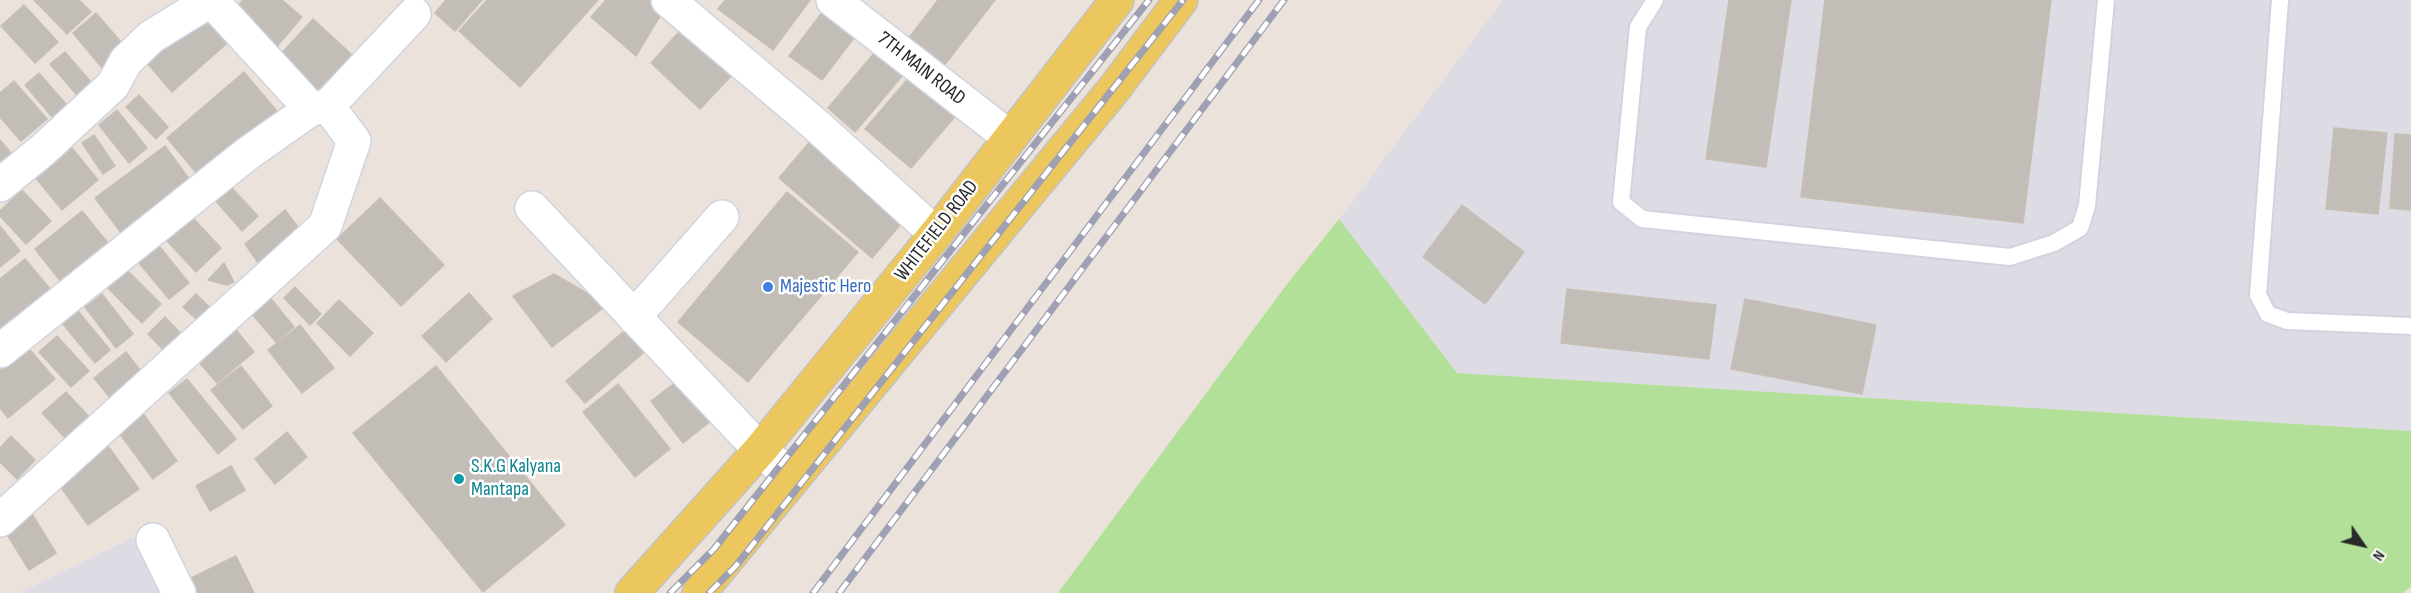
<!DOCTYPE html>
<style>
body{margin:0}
#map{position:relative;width:2411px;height:593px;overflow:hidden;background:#ebe3db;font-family:"Sofia Sans Condensed",sans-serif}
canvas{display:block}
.north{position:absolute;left:2333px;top:515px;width:60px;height:60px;-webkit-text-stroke:4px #fff;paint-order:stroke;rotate:124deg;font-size:16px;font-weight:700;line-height:24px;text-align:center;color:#292929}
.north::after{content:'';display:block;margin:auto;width:21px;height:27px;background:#292929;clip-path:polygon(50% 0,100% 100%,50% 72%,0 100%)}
</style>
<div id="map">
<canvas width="2411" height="593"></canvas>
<div class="north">N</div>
</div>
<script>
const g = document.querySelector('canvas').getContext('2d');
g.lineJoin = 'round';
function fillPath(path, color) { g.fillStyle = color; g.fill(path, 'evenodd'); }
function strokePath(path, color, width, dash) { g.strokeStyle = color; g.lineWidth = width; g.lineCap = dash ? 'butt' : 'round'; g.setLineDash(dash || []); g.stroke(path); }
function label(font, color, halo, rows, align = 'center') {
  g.font = font + ' "Sofia Sans Condensed",sans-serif'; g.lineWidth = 5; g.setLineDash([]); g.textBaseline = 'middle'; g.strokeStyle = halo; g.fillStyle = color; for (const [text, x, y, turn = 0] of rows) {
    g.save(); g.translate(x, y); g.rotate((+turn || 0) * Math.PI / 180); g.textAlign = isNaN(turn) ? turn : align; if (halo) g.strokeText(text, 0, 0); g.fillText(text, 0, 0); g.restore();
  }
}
fillPath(new Path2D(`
 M1503,0h908v431l-954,-58 -118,-153z
 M134,537l29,56h-143z`), '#dddbe3');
fillPath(new Path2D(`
 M1339,219l118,154 954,58v156l-8,6h-1345l229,-309z`), '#b3e098');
const building = new Path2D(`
 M34,0h45l12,12 -24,22z
 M243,0h39l20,17 -28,33 -43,-37z
 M446,0h36l-27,31 -20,-18z
 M487,0h111l-78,87 -61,-56z
 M606,0h43l11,16 -24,40 -45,-39z
 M725,0h85l-37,50 -55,-41z
 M938,0h57l-52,67 -35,-28z
 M1729,0h62l-25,167 -60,-8z
 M1825,0h226l-28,223 -222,-26z
 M24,5l34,37 -23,21 -34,-37z
 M827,6l33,24 -38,50 -33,-24z
 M96,13l31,36 -24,20 -30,-36z
 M207,17l27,20 -62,55 -32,-37z
 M313,19l50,46 -35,38 -50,-46z
 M685,25l50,47 -35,37 -49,-46z
 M65,52l32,37 -15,12 -32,-37z
 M875,52l28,23 -48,57 -27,-24z
 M244,72l37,44 -77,66 -37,-44z
 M39,73l33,38 -14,13 -33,-39z
 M912,74l46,39 -47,55 -46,-39z
 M14,81l33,38 -26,22 -21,-24v-24z
 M139,95l29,32 -12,12 -30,-32z
 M117,110l30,38 -18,15 -30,-38z
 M2334,128l53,5 -9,81 -52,-5z
 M2395,134l16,1v75l-21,-2z
 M94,135l21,31 -12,8 -21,-31z
 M812,139l93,80 -33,39 -93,-80z
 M0,140l12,14 -12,11z
 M165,146l33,45 -70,51 -33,-44z
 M72,148l26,32 -36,30 -26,-32z
 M230,186l28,30 -16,15 -27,-31z
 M22,190l29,31 -25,23 -26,-28v-5z
 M787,192l71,60 -110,130 -70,-60z
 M380,198l64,67 -43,41 -64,-67z
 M1462,205l62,47 -39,52 -62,-47z
 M285,210l15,20 -39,37 -16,-23z
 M82,211l34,42 -47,39 -34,-43z
 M193,218l28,30 -25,24 -29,-31z
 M0,226l20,25 -20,16z
 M151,236l38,47 -20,16 -39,-47z
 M25,259l32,38 -57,34v-52z
 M224,263l10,19 -7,3 -19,-5z
 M122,265l39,39 -19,19 -38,-39z
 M554,274l53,31 -55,42 -39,-51z
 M295,287l26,27 -11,11 -26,-27z
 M1567,289l149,16 -7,54 -148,-16z
 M469,293l23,26 -46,43 -24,-26z
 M102,294l31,40 -17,14 -31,-41z
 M196,294l21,20 -12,13 -22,-20z
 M268,295l26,32 -18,15 -27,-31z
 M1745,299l131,26 -14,69 -131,-25z
 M339,300l34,33 -23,23 -33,-33z
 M78,311l32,39 -15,13 -32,-39z
 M165,317l23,24 -17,17 -23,-24z
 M229,321l25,31 -37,31 -26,-30z
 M300,325l34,43 -32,25 -34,-43z
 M630,326l19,22 -64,55 -19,-22z
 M57,336l32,35 -18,16 -32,-35z
 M24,343l31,36 -47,39 -8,-10v-45z
 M126,352l21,27 -32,25 -21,-26z
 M241,366l31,40 -29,23 -32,-39z
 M436,366l129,159 -82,67 -130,-159z
 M187,379l49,60 -18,15 -49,-61z
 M680,379l32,41 -29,23 -32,-42z
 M618,384l52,65 -35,28 -52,-65z
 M66,392l25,27 -24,21 -25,-27z
 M142,412l35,49 -24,18 -36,-49z
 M287,432l20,25 -32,27 -20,-25z
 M11,436l24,24 -18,19 -17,-17v-14z
 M103,439l36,50 -51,36 -36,-50z
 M231,466l14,24 -35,21 -14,-25z
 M32,514l24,39 -27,17 -24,-39z
 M236,556l18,37h-56l-7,-15z`);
fillPath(building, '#c3bdb7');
strokePath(building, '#c6bfb4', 1.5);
const lane = new Path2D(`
 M1655,0l-17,27 -17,175 21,17 368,38 44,-14 26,-15 7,-22 19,-206
 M2280,0l-22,295 10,19 19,7 124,5`);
const street = new Path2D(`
 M211,0l100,109
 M668,0l148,125 120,109
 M833,0l176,137
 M0,185l44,-36 69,-64 13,-24 25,-24 60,-37
 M532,208l228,242 33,28
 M634,317l88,-100
 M0,351l247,-197 64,-45 17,-3 86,-92
 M0,520l325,-294 29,-85 -26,-35
 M153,540l26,53`);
const primary = new Path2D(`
 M632,593l128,-143 176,-216 181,-234
 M699,593l415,-504 67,-89`);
strokePath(lane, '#d0d4e1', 20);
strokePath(street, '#d0d4e1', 36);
strokePath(primary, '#c3c3c3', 36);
strokePath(lane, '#fff', 16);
strokePath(street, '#fff', 33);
strokePath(primary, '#ecc75e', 33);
const rail = new Path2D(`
 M670,593l44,-44 435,-549
 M709,593l26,-26 448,-567
 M813,593l446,-593
 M839,593l445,-593`);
strokePath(rail, '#9ea1b3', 7);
strokePath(rail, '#fff', 4.5, [14]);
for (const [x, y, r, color] of [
 [768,287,6,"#3f7fe0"],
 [459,479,6,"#0f9aa8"]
]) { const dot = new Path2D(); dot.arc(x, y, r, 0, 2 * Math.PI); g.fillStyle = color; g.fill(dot); strokePath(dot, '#fff', 2); }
label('20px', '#292929', '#fff', [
 ["7TH MAIN ROAD",921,69,38],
 ["WHITEFIELD ROAD",937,231,-52]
]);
label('20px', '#366cbe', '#fff', [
 ["Majestic Hero",780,287]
], 'left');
label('20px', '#0d838f', '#fff', [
 ["S.K.G Kalyana",471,467],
 ["Mantapa",471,490]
], 'left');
</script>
